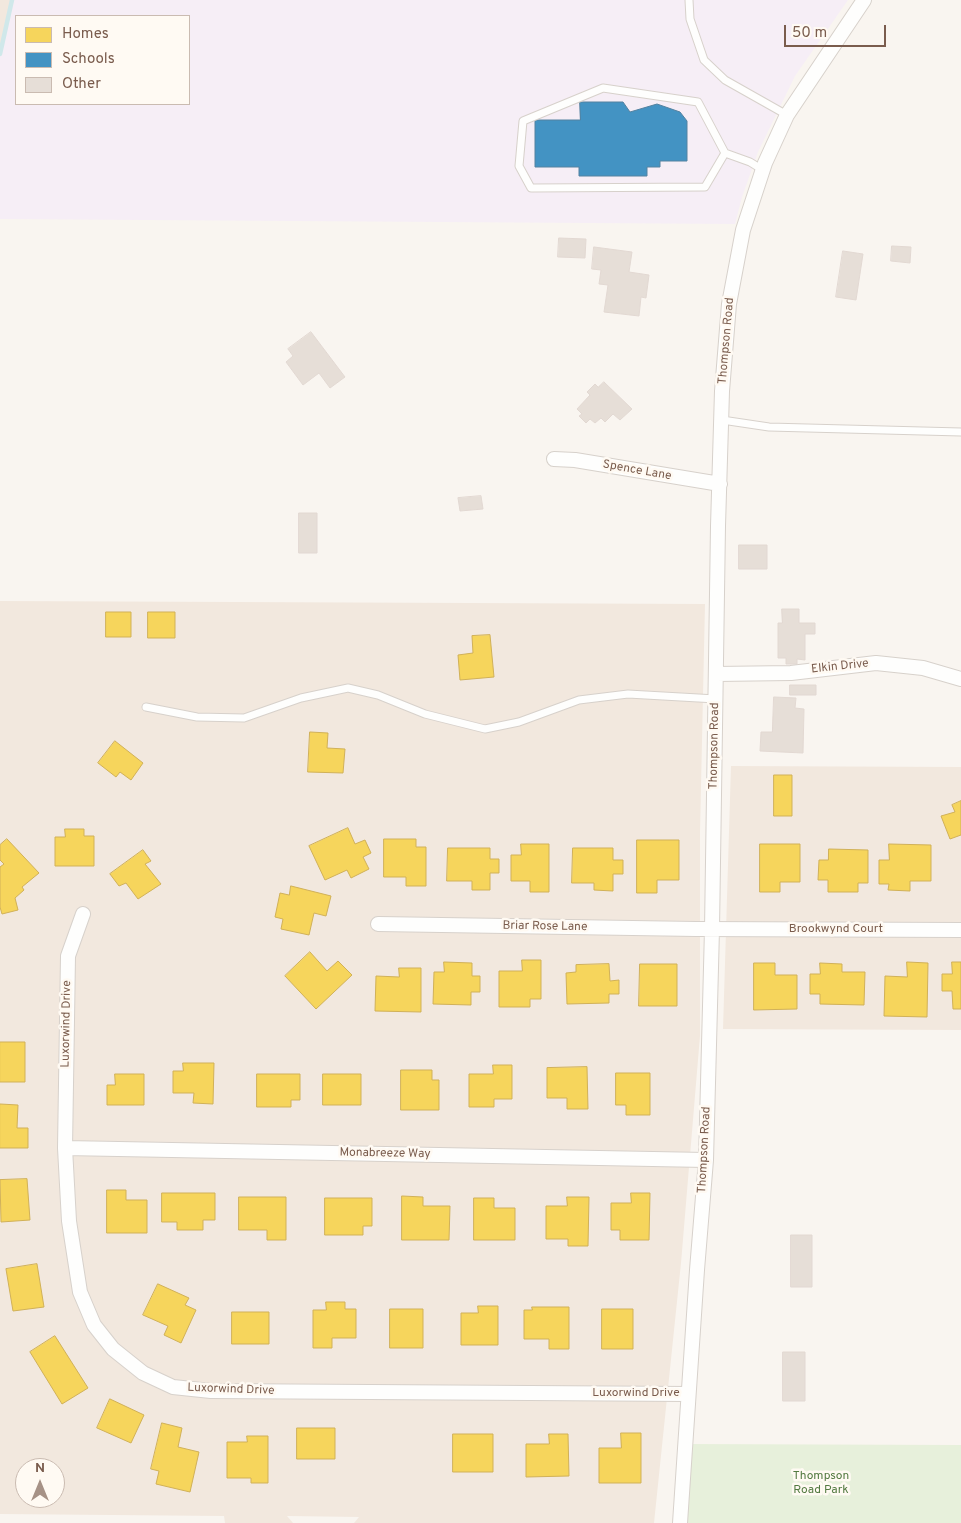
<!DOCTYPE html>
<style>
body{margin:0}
#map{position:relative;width:961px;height:1523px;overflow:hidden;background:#f9f5f0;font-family:Overpass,sans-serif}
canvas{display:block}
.legend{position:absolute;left:15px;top:15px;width:175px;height:90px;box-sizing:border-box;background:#fffaf3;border:1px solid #cabbb1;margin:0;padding:6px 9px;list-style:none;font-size:15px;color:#7a5c4d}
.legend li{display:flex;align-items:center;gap:10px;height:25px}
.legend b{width:25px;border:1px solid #cabbb1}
.north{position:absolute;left:15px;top:1458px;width:50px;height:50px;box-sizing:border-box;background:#fffaf3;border:1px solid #cabbb1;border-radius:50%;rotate:0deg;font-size:14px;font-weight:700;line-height:20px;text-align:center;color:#7a5c4d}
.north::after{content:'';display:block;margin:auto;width:18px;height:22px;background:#a69286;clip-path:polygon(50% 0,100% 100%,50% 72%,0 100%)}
.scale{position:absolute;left:784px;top:25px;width:102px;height:22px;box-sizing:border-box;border:2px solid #7a5c4d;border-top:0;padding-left:6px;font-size:15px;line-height:18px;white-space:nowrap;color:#7a5c4d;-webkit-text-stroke:4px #fffaf3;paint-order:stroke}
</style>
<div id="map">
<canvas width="961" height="1523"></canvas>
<ul class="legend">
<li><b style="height:14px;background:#f6d55c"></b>Homes</li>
<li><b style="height:14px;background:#4393c3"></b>Schools</li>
<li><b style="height:14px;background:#e6ded7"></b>Other</li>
</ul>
<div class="north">N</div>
<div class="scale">50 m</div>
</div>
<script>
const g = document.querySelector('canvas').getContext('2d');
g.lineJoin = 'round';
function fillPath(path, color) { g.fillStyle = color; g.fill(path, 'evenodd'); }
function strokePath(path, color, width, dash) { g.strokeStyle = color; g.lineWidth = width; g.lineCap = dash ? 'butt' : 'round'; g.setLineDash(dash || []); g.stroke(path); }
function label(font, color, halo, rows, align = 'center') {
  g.font = font + ' Overpass,sans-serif'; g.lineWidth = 5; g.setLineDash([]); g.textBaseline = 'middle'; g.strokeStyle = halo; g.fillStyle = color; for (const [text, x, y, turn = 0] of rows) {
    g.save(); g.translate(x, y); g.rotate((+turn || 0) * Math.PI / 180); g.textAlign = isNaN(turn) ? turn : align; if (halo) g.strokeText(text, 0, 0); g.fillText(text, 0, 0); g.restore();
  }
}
fillPath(new Path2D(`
 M0,0h12l-12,54z
 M0,601l705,3 -5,228v204l-19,227 -27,260h-300l5,-6 -72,-1 6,7h-68l-1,-7 -224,-2zM25,1468h30v30h-30z
 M731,766l230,1v263l-238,-1z`), '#f2e8de');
fillPath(new Path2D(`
 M12,0h836l-53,76 -37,76 -16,45 -7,27 -735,-5v-165zM16,16h173v88h-173z`), '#f6eef6');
fillPath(new Path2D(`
 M685,1444l276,1v78h-280z`), '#e7f0db');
const homes = new Path2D(`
 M106,612h25v25h-25z
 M148,612h27v26h-27z
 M490,635l4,42 -34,3 -2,-25 15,-2 -1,-17z
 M310,732l18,1 -1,15 18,1 -2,24 -35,-1z
 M115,741l28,22 -12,17 -11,-8 -4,5 -18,-14z
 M774,775h18v41h-18z
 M961,801v34l-11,4 -9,-23 14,-4 -3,-7z
 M348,828l7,16 10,-4 6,13 -8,4 6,12 -18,9 -4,-8 -22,10 -16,-34z
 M65,829h19v7h10v30h-39v-29h10z
 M7,839l32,34 -17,14 2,3 -9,8 3,12 -16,4 -2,-7v-40l4,-3 -4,-4v-15z
 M384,839h32v8h10v39h-20v-9h-22z
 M637,840h42v40h-22v13h-20z
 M521,844h28v48h-19v-11h-19v-26h10z
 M760,844h40v38h-20v10h-20z
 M889,844l42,1v36h-21v10l-22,-1 1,-6h-10v-24h10z
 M448,848h42v11h9v14h-9v17h-18v-9h-25z
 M573,848h40v12h10v14h-10v17l-19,-1v-7h-22z
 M829,849l39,1v33h-10v9h-30v-12h-10l1,-20h9z
 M143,850l8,11 -6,3 16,20 -23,15 -12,-16 -7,3 -9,-12z
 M291,886l40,10 -5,20 -12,-3 -5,22 -28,-6 2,-10 -8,-2 5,-24 9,2z
 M310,952l17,19 11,-10 14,14 -36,34 -31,-33z
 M522,960h19v39h-11v8h-31v-36h23z
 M444,962l28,1v13h8v16h-9v13l-38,-1 1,-32h10z
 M907,962l21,1 -1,54 -43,-1 1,-40 22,1z
 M952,962h9v47h-8l-1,-18h-10v-17h10z
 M754,963h21v12h22v34l-43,1z
 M820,963l22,1v8h23l-1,33 -44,-1v-10h-10v-20h10z
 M609,964l1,17 9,-1v14h-10v9l-42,1 -1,-31 10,-1v-7z
 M640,964h37v42h-38z
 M399,968h22v44l-46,-1 1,-35 23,1z
 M0,1042h25v40h-25z
 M183,1063h31l-1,41 -20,-1 1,-10h-21v-22h10z
 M493,1065h19v34h-18v8h-25v-33h24z
 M587,1067l1,42h-21v-11h-20v-30z
 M401,1070h31v10h7v30h-38z
 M616,1073h34v42h-24v-10h-10z
 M115,1074h29v31h-37v-20h8z
 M257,1074h43v26h-9v7h-34z
 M323,1074h38v31h-38z
 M0,1104l18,1 -1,23h11v20h-28z
 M27,1179l3,41 -29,2 -1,-42z
 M107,1190h19v10h21v33h-40z
 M162,1193h53v27h-12v10h-26v-8h-15z
 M631,1193h19l-1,47h-29v-10h-9v-27h20z
 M402,1196l21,1v9h27l-1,34h-47z
 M239,1197h47v43h-19v-10h-28z
 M567,1197h22l-1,49h-20v-7h-22v-33h21z
 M325,1198h47v28h-9v9h-38z
 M474,1198h20v10h21v32h-41z
 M37,1264l7,43 -31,4 -7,-42z
 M158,1284l31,14 -4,7 11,5 -15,33 -17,-8 4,-9 -25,-11z
 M326,1302h19v7h11v29h-24v10h-19v-38h13z
 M478,1306h20v39h-37v-32h17z
 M532,1307h37v42h-20v-10h-25v-29h8z
 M390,1309h33v39h-33z
 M602,1309h31v40h-31z
 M232,1312h37v32h-37z
 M55,1336l33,52 -26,16 -32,-52z
 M110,1399l34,16 -13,28 -34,-15z
 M162,1423l20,5 -4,19 21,5 -9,40 -34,-8 3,-13 -8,-2z
 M297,1428h38v31h-38z
 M621,1433h20v50h-42v-35h22z
 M453,1434h40v38h-40z
 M549,1434h19l1,42 -43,1v-33h23z
 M247,1436h21v47h-17v-5h-24v-36h20z`);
fillPath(homes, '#f6d55c');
strokePath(homes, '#d1b158', 1);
const schools = new Path2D(`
 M580,102h43l7,10 27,-8 23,8 7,9v40h-27v6h-13v9h-68v-9h-44v-47h45z`);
fillPath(schools, '#4393c3');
strokePath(schools, '#5482a0', 1);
strokePath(new Path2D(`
 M0,54l12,-54`), '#d0e8ea', 4.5);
const building = new Path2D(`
 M559,238l27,1 -1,19 -27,-1z
 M892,246l19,1 -1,16 -19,-2z
 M594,247l38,5 -3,20 20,3 -3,23 -5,-1 -2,19 -35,-4 4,-27 -9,-1 2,-14 -9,-1z
 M843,251l20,3 -7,46 -20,-3z
 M311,332l34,45 -15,11 -11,-15 -16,12 -17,-23 7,-6 -5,-7z
 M604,382l28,27 -12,11 -7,-6 -8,8 -4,-4 -6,5 -5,-4 -4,4 -7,-7 3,-2 -5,-5 13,-14 -3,-3 8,-8 3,3z
 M481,496l2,13 -23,2 -2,-13z
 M299,513h18v40h-18z
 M739,545h28v24h-28z
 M782,609h17v14h16v11h-10v26l-8,-1v5h-11v-6h-8v-35h4z
 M790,685h26v10h-26z
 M774,697l22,1 -1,10 9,1 -1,44 -43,-2 1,-19h11z
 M791,1235h21v52h-21z
 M783,1352h22v49h-22z`);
fillPath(building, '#e6ded7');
strokePath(building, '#e2d8d2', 1);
const lane = new Path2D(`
 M689,0l1,19 14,41 21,20 62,35
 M725,153l-27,-51 -95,-14 -80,33 -4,45 12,22 174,-1 20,-34 25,9 13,8
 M722,420l47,7 192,5
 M146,707l51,10 47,1 57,-20 47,-10 30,7 47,19 60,15 34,-7 60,-22 49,-6 88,5`);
const street = new Path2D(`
 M554,459l21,1 145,24
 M716,674l75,-1 85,-10 47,5 38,11
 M83,914l-15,42 -3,192 4,73 11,71 14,33 19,24 30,24 30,14 38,4 477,3
 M378,924l318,5 265,1
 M65,1148l641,12
 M680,1523l17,-253 9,-110 6,-231 6,-403 4,-135 7,-87 14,-74 22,-67 22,-48 77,-115`);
strokePath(lane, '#d7d1cb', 9);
strokePath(street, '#d7d1cb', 16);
strokePath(lane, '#fefefd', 7);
strokePath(street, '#fefefd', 14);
label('12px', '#7a5c4d', '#fffaf3', [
 ["Thompson Road",727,341,-85],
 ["Spence Lane",637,471,10],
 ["Elkin Drive",840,667,-6],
 ["Thompson Road",715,746,-89],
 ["Briar Rose Lane",545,927,1],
 ["Brookwynd Court",836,930],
 ["Luxorwind Drive",67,1024,-89],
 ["Thompson Road",705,1150,-87],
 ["Monabreeze Way",385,1154,1],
 ["Luxorwind Drive",231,1390,2],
 ["Luxorwind Drive",636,1394]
]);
label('12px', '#537a41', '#fffaf3', [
 ["Thompson",821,1477],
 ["Road Park",821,1491]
]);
</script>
